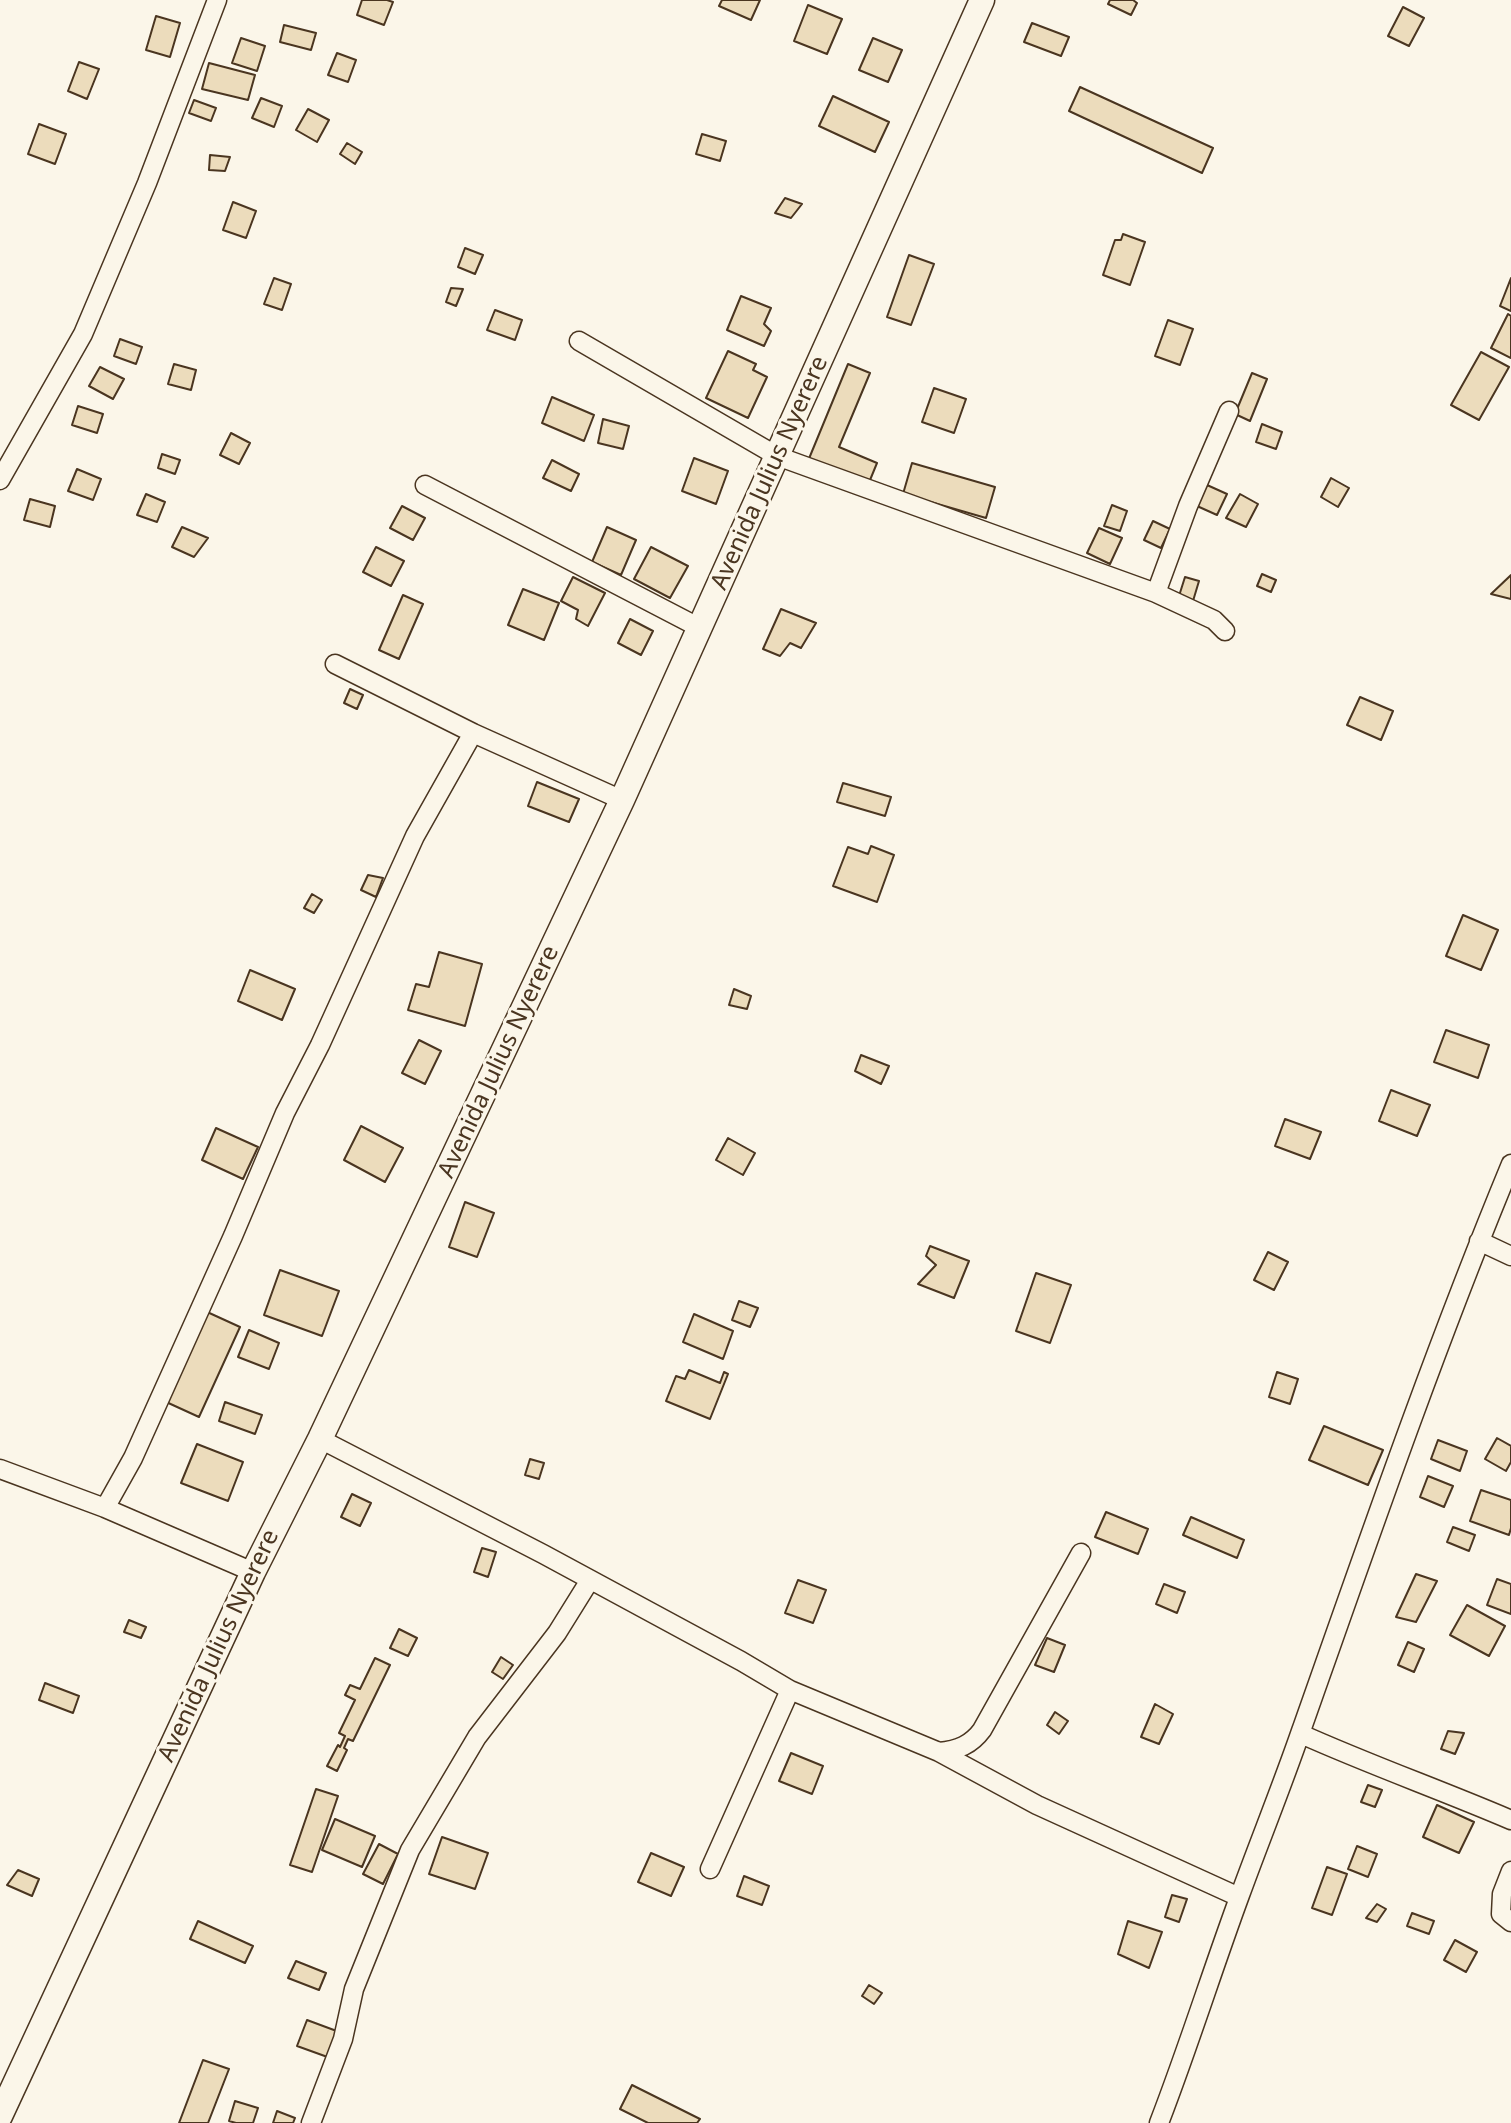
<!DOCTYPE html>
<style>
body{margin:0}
canvas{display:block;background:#fbf6e9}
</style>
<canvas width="1511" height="2123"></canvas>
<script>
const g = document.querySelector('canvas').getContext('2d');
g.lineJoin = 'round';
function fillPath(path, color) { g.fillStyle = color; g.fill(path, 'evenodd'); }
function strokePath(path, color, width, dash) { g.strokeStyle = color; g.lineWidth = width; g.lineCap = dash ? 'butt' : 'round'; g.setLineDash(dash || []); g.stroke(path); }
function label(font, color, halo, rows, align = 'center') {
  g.font = font + ' "Noto Sans",sans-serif'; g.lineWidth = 6; g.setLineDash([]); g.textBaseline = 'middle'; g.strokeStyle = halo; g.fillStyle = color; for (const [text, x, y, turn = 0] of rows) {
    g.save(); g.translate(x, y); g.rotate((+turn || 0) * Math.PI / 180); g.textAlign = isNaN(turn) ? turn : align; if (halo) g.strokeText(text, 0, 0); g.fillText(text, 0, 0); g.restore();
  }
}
const building = new Path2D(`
 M362,0h25l6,2 -9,23 -27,-10z
 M722,0h38l-9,20 -32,-14z
 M1110,0h23l4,3 -6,12 -23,-11z
 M808,5l34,14 -15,35 -33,-13z
 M1403,7l21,11 -15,28 -21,-10z
 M156,16l24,7 -10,34 -24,-7z
 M1032,23l37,14 -8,19 -37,-14z
 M284,25l32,8 -5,17 -31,-8z
 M241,38l24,8 -8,25 -25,-8z
 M873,38l29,12 -14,32 -29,-12z
 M337,53l19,7 -8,22 -20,-7z
 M79,62l20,7 -12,30 -19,-8z
 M209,63l46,12 -7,25 -46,-11z
 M1080,87l133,61 -11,25 -133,-62z
 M833,96l56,26 -14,30 -56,-26z
 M261,98l21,8 -8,21 -22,-9z
 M194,100l22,8 -5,13 -22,-8z
 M308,109l21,11 -12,22 -21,-12z
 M39,124l27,10 -11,30 -27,-10z
 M702,134l24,7 -6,20 -24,-7z
 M347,143l15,9 -7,12 -15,-10z
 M210,155l20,2 -5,14 -16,-1z
 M785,198l17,6 -11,14 -16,-5z
 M233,202l23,9 -10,27 -23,-8z
 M1123,234l22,8 -15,43 -27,-10 12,-35h6z
 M465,248l18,7 -8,19 -17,-7z
 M909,255l25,9 -23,61 -24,-8z
 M274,278l17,6 -9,26 -18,-6z
 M1511,278v33l-11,-5z
 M451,288l12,1 -7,17 -10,-4z
 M741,296l30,12 -7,16 7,7 -7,15 -37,-16z
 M495,310l27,10 -7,20 -28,-10z
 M1508,314l3,2v42l-20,-10z
 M1168,320l25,9 -13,36 -25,-9z
 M120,339l22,8 -6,17 -22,-8z
 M728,351l28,13 -3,6 14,7 -19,41 -42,-20z
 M1481,352l28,15 -30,53 -28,-15z
 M174,364l22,6 -5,20 -23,-6z
 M848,364l22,9 -31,74 38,16 -9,22 -60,-24z
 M100,367l24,12 -11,20 -24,-13z
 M1252,373l15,6 -17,42 -15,-7z
 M934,388l32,11 -12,34 -32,-11z
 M552,397l42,18 -10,26 -42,-18z
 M78,406l25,8 -6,19 -25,-8z
 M603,419l26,7 -6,23 -25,-6z
 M1262,424l20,8 -6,17 -20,-7z
 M231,433l19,10 -11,21 -19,-9z
 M162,454l18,6 -5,14 -17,-6z
 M694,458l34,13 -12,33 -34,-13z
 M552,460l27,14 -8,17 -28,-13z
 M912,463l83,24 -9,31 -83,-24z
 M77,469l24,10 -8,21 -25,-9z
 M1331,478l18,10 -11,19 -17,-10z
 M1207,485l20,9 -10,21 -20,-9z
 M146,494l19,8 -8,20 -20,-7z
 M1240,494l18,10 -12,23 -20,-9z
 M30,499l25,7 -5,21 -26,-7z
 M1112,505l15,6 -7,20 -16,-5z
 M402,506l23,12 -12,22 -23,-12z
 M1153,521l17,8 -9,19 -17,-8z
 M182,527l26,11 -14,19 -22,-10z
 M607,527l29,13 -15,35 -29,-13z
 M1099,528l23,10 -12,26 -23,-11z
 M376,547l28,14 -13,25 -28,-14z
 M651,547l37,19 -18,32 -36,-19z
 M1262,574l14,6 -5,12 -14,-6z
 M1511,575v24l-20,-5z
 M573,577l32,16 -17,33 -12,-7 2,-9 -17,-9z
 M1185,577l14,4 -6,20 -14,-5z
 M523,589l36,14 -15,37 -36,-15z
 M403,595l20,9 -24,55 -20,-9z
 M781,609l35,14 -15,25 -11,-5 -10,13 -17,-7z
 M630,619l23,12 -12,24 -23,-12z
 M350,689l13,6 -6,14 -13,-6z
 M1360,697l33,14 -12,29 -34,-15z
 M537,782l42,17 -10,23 -41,-16z
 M843,783l48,14 -6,19 -48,-14z
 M871,846l23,9 -17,47 -44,-16 15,-39 20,7z
 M368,875l15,3 -7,19 -15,-7z
 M312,894l10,6 -8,13 -10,-5z
 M1463,915l35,15 -17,40 -35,-14z
 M439,952l43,12 -17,62 -57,-16 8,-26 13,3z
 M250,970l45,19 -13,31 -44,-19z
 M734,989l17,7 -4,13 -18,-4z
 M1446,1030l43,15 -11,33 -44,-16z
 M419,1040l22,11 -16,33 -23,-11z
 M861,1055l28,11 -8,18 -26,-13z
 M1391,1090l39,15 -13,31 -38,-15z
 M1285,1119l36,13 -11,27 -35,-13z
 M361,1126l42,22 -18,34 -41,-22z
 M216,1128l42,19 -15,32 -41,-19z
 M728,1138l27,15 -12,22 -27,-15z
 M465,1202l29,11 -17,44 -28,-10z
 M930,1246l39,15 -15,37 -36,-14 18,-19 -10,-9z
 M1268,1252l20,10 -14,28 -20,-10z
 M280,1270l59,21 -17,45 -58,-21z
 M1036,1273l35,12 -21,58 -34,-12z
 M739,1301l19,7 -8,19 -18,-7z
 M205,1311l35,16 -41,90 -35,-16z
 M694,1314l39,17 -10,28 -40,-17z
 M249,1330l30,13 -10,26 -31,-12z
 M689,1370l31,13 4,-11 4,2 -18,45 -44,-18 10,-25 9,3z
 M1277,1372l21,7 -8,25 -21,-7z
 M225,1402l37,13 -7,19 -36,-13z
 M1324,1426l59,24 -15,35 -59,-25z
 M1497,1438l14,8v16l-5,9 -21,-12z
 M1438,1440l29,11 -7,20 -29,-12z
 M197,1444l46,18 -15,39 -47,-18z
 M530,1459l14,4 -5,16 -14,-4z
 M1428,1476l25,10 -9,21 -24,-10z
 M1481,1490l30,10v28l-2,7 -39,-14z
 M352,1494l19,9 -11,23 -19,-9z
 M1106,1512l42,17 -10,25 -43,-17z
 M1191,1517l53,23 -7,18 -54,-23z
 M1453,1527l22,8 -6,16 -22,-9z
 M482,1548l14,4 -8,25 -14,-5z
 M1416,1574l21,7 -21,41 -20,-5z
 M1497,1579l14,5v30l-24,-9z
 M798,1580l28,10 -13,33 -28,-10z
 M1164,1584l21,8 -8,21 -21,-9z
 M1467,1605l38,21 -16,30 -39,-21z
 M129,1620l17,7 -5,11 -17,-6z
 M399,1629l18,9 -9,18 -18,-8z
 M1047,1638l18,7 -11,27 -19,-7z
 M1408,1642l16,7 -10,23 -16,-7z
 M501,1657l12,8 -10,14 -11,-7z
 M375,1658l15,7 -37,76 -5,-2 -4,9 3,2 -10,21 -10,-5 11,-21 2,2 5,-11 -6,-3 16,-33 -10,-5 5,-10 10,4z
 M45,1683l34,13 -6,17 -34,-13z
 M1155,1704l18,10 -14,30 -18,-7z
 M1055,1712l13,9 -9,13 -12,-9z
 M1448,1731l16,2 -9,21 -14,-5z
 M791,1753l32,13 -11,28 -33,-13z
 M1368,1785l14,5 -7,17 -14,-5z
 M316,1789l22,7 -26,76 -22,-7z
 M1437,1805l37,17 -15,31 -36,-16z
 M335,1819l40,17 -13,31 -40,-17z
 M442,1837l46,16 -13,36 -46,-15z
 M379,1844l19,10 -15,30 -20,-10z
 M1357,1846l20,8 -9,23 -20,-8z
 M651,1853l33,14 -13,29 -33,-14z
 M1327,1867l20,7 -15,41 -20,-7z
 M18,1870l21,9 -7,17 -25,-11z
 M744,1876l25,10 -7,19 -25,-9z
 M1172,1895l15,4 -8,23 -14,-5z
 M1377,1904l9,5 -9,13 -11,-4z
 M1412,1913l22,8 -5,13 -22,-8z
 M198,1921l55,25 -8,17 -55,-24z
 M1128,1921l34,11 -13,36 -31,-14z
 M1455,1940l22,12 -11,20 -22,-12z
 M296,1961l30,12 -7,17 -31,-12z
 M869,1985l13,8 -8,11 -12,-8z
 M307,2020l35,13 -9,26 -36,-13z
 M203,2060l26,9 -21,54h-29z
 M632,2085l68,34 -3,4h-49l-28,-14z
 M235,2101l23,7 -5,15h-17l-7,-2z
 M277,2111l18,7 -2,5h-20z`);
fillPath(building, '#ecdcbc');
strokePath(building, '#4a3520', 2);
const minor = new Path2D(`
 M579,341l198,115 379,137 58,27 11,11
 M0,480l83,-146 64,-151 70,-183
 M425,485l275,143
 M1156,593l32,-87 41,-95
 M335,664l138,69
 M1479,1241l32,15
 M320,1439l223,115 198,107 49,29 149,62c19,-2 32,-7 43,-22l99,-177
 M0,1469l105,39 148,64
 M105,1508l28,-50 100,-222 52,-123 35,-68 95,-209 58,-103 149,67
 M1301,1734c69,31 140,56 210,86
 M939,1752l98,53 202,92
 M710,1869l80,-179
 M1511,1871l-9,23 -1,20 10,8
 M311,2123l32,-84 11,-50 56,-139 67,-113 80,-104 33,-53
 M1159,2123c29,-75 53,-152 81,-228 20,-55 42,-109 61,-164 67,-190 133,-381 210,-567`);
const tertiary = new Path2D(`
 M0,2116l253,-544 67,-133 302,-639 360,-800`);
strokePath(minor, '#4a3520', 21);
strokePath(tertiary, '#4a3520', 27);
strokePath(minor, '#fbf6e9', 18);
strokePath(tertiary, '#fbf6e9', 24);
label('24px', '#4a3520', '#fbf6e9', [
 ["Avenida Julius Nyerere",770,473,-66],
 ["Avenida Julius Nyerere",499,1062,-65],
 ["Avenida Julius Nyerere",219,1646,-65]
]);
</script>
